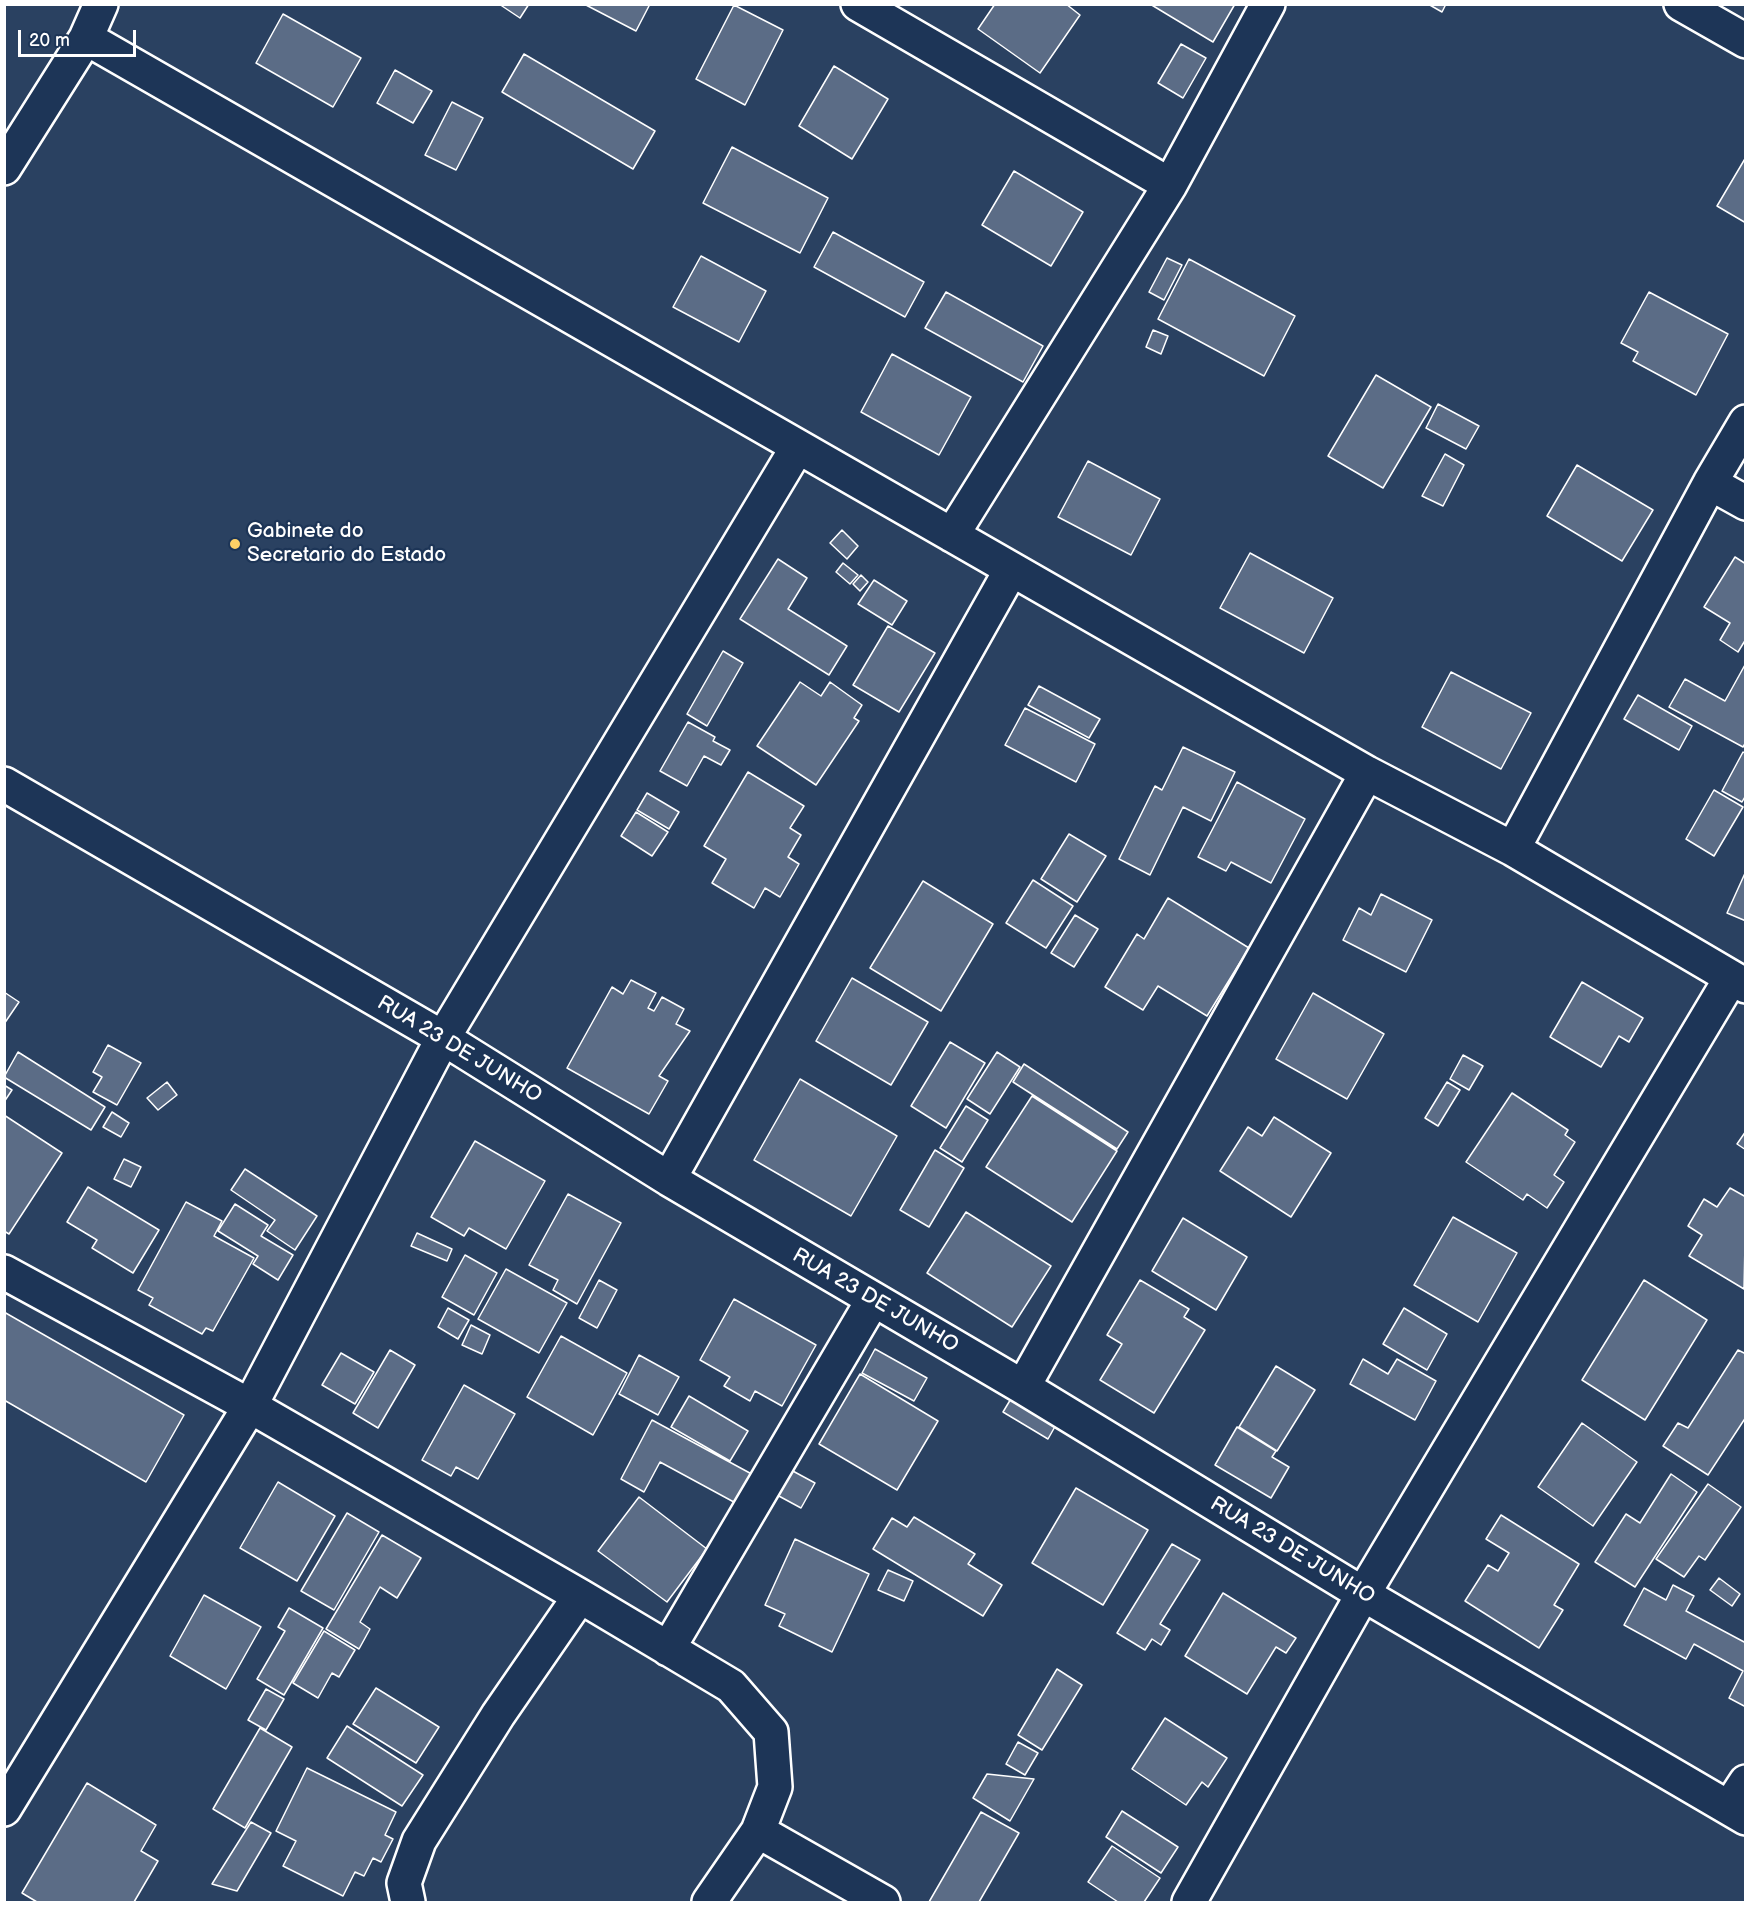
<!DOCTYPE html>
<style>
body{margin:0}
#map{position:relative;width:1750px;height:1907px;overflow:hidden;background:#2a4161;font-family:"Balsamiq Sans",sans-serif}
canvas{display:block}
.frame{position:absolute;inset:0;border:6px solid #fff;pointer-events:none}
.scale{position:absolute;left:18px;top:30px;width:118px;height:27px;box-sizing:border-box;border:3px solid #fff;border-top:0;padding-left:8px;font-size:18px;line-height:21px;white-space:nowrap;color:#fff;-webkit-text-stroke:4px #1d3557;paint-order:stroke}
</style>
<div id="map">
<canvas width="1750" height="1907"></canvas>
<div class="frame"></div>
<div class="scale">20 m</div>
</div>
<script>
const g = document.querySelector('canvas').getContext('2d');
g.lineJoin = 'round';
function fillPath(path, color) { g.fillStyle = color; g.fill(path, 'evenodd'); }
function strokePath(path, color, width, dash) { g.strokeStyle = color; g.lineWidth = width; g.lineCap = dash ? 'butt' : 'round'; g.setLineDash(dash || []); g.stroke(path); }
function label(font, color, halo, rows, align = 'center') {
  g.font = font + ' "Balsamiq Sans",sans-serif'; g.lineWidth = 4.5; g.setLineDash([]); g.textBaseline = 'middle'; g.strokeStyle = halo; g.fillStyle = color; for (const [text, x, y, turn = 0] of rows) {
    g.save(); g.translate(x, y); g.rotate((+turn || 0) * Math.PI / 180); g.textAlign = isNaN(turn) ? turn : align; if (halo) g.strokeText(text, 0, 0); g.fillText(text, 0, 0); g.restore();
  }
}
const building = new Path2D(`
 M499,4h30l-9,14z
 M584,4h66l-14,27z
 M995,4h71l14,11 -40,58 -62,-44z
 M1150,4h85l-22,38z
 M1428,4h18l-4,8z
 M734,5l49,25 -38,75 -49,-26z
 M283,14l78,44 -28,49 -77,-44z
 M1181,44l25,14 -23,40 -25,-15z
 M524,54l131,77 -22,38 -131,-77z
 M834,66l54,33 -36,60 -53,-33z
 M395,70l37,21 -19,32 -36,-20z
 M452,102l31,16 -27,52 -31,-15z
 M732,147l96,51 -28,55 -97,-50z
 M1746,157v66l-29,-17z
 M1014,171l69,41 -32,54 -69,-41z
 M833,232l91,50 -19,35 -91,-50z
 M701,256l65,35 -27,51 -66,-35z
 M1167,258l15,7 -18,35 -15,-8z
 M1189,259l106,57 -31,60 -106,-57z
 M946,292l97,54 -20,36 -98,-54z
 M1649,292l79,42 -32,61 -63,-34 5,-9 -17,-9z
 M1153,330l15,6 -7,18 -15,-7z
 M892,354l79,43 -32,58 -78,-43z
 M1376,375l55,32 -48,81 -55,-32z
 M1438,404l41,22 -13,23 -40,-21z
 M1445,454l19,11 -21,41 -21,-10z
 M1088,461l72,38 -29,56 -73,-38z
 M1577,465l76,45 -31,51 -75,-45z
 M842,530l16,16 -11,13 -17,-16z
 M1250,553l83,45 -29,55 -84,-45z
 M1735,557l11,7v75l-8,13 -18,-12 10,-17 -26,-16z
 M778,559l29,19 -19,31 59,37 -18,29 -89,-56z
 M843,563l15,12 -8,9 -14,-12z
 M861,575l7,7 -8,9 -7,-7z
 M874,580l33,21 -15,24 -34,-21z
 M888,626l47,27 -36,59 -46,-27z
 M723,651l20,12 -36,63 -20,-12z
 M1746,663v79l-3,5 -74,-40 16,-28 40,22z
 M1451,672l80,41 -30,56 -79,-42z
 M800,682l21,14 9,-14 32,23 -8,13 5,3 -43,64 -59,-39z
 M1039,686l61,33 -11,19 -61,-33z
 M1638,695l54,31 -13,24 -55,-31z
 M1025,708l70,36 -19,38 -71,-37z
 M688,722l27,15 -2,4 17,9 -9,15 -17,-9 -17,30 -27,-15z
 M1183,747l52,25 -24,49 -28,-14 -33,68 -31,-16 36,-73 7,4z
 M1743,752l3,2v41l-4,7 -20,-11z
 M748,772l56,34 -14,22 11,7 -13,22 11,7 -19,33 -15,-9 -11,20 -42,-25 14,-24 -22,-13z
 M1237,782l68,37 -34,64 -40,-21 -5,9 -28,-14z
 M1714,790l29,17 -29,49 -28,-17z
 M647,793l32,19 -10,17 -32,-19z
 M636,812l32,20 -16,24 -31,-20z
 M1069,834l37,22 -29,46 -36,-23z
 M1746,871v50l-19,-8z
 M1033,880l40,26 -27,42 -40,-25z
 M923,881l70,43 -52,87 -71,-43z
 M1381,894l51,26 -26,52 -63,-32 16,-32 12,7z
 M1168,898l81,50 -42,68 -49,-30 -15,24 -38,-23 32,-53 7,5z
 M1075,915l23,14 -24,38 -23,-14z
 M852,978l76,44 -37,63 -75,-44z
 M631,980l25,13 -8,15 6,3 8,-14 22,12 -8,15 14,7 -31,45 9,5 -19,33 -82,-46 45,-81 11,7z
 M1582,982l61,36 -14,24 -10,-6 -18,31 -51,-30z
 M4,992l15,10 -15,22z
 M1313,993l71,41 -37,65 -71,-40z
 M950,1042l35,21 -39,65 -35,-22z
 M108,1045l33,18 -24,42 -24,-13 9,-15 -9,-5z
 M18,1052l87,55 -14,23 -87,-53z
 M997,1052l23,15 -30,47 -23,-15z
 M1463,1055l20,11 -14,24 -19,-11z
 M1024,1064l104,68 -11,17 -104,-67z
 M800,1079l97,57 -46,80 -97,-56z
 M167,1082l10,13 -19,15 -11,-12z
 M1447,1082l13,8 -22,36 -13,-8z
 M4,1085l8,5 -8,12z
 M1512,1093l56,37 -3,5 10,7 -21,33 10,7 -17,26 -20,-14 -4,6 -57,-38z
 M1032,1096l85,55 -45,71 -86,-55z
 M966,1106l22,14 -26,42 -22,-14z
 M112,1112l17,11 -8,14 -18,-10z
 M4,1115l58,38 -53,81 -5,-3z
 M1274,1117l57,36 -40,64 -71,-46 28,-44 14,9z
 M1746,1131v19l-9,-6z
 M475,1141l70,40 -39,68 -37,-21 -5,8 -33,-19z
 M935,1150l29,18 -35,59 -29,-17z
 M124,1159l17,8 -10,20 -17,-8z
 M245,1169l72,47 -22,34 -28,-19 8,-11 -44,-30z
 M88,1187l71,43 -26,43 -41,-25 5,-8 -30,-18z
 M1730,1188l16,9 -2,92 -55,-33 13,-21 -14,-9 16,-27 13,8z
 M568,1194l53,29 -44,81 -24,-14 5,-10 -29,-15z
 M186,1202l36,19 -8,15 40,22 -41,73 -7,-3 -4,6 -53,-29 4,-7 -15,-8z
 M235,1204l33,21 -7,11 32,19 -15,25 -25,-16 5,-8 -40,-25z
 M966,1212l85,54 -39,61 -85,-54z
 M1453,1217l64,36 -39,69 -64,-37z
 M1183,1218l64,39 -31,53 -64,-39z
 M417,1233l35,16 -5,12 -36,-15z
 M465,1255l32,18 -23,42 -32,-18z
 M506,1269l61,34 -28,50 -61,-34z
 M599,1280l18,10 -20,38 -18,-10z
 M1140,1280l49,29 -5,8 21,13 -51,83 -54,-33 22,-36 -15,-9z
 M1644,1280l63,40 -62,100 -63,-40z
 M734,1299l82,46 -34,61 -27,-15 -5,10 -26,-15 6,-9 -30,-17z
 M448,1308l21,12 -11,19 -20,-12z
 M1404,1308l43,26 -20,36 -44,-26z
 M4,1312l180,103 -38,67 -142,-82z
 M471,1325l19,10 -8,19 -20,-9z
 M561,1336l66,37 -34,62 -66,-38z
 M875,1349l52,29 -13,23 -52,-28z
 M390,1350l25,15 -37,63 -25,-15z
 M1738,1350l8,4v63l-38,58 -45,-29 15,-23 10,5z
 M341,1353l33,19 -19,32 -33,-19z
 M639,1355l40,22 -21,38 -39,-21z
 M1363,1359l25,15 9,-15 39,22 -21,39 -65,-36z
 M1276,1366l39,24 -38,61 -38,-24z
 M860,1374l78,47 -41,69 -78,-46z
 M464,1385l51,29 -37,65 -22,-12 -5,9 -29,-16z
 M689,1396l59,35 -18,30 -59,-34z
 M1012,1397l45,26 -9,16 -45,-27z
 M652,1420l107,58 -16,29 -83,-45 -16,30 -23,-13z
 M1582,1423l55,39 -44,64 -55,-39z
 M1237,1427l39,24 -4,6 17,10 -18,31 -56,-33z
 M791,1470l24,13 -14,25 -24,-13z
 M1671,1474l26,18 -62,95 -40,-25 31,-48 14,9z
 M278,1482l57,34 -38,65 -57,-33z
 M1708,1484l33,23 -36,53 -6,-4 -15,21 -28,-18z
 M1076,1488l72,42 -45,75 -71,-42z
 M639,1497l68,52 -40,53 -69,-51z
 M347,1513l32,19 -45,78 -33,-19z
 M1501,1515l78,49 -25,41 9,5 -24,38 -74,-47 23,-36 10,6 11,-18 -23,-14z
 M914,1517l61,37 -7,10 34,21 -19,31 -110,-67 19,-31 15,9z
 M382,1535l39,23 -24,40 -17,-11 -20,35 10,7 -11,20 -33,-20z
 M795,1539l74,35 -37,78 -53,-26 6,-12 -20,-9z
 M1172,1544l28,16 -40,64 10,6 -9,15 -9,-6 -7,11 -28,-17z
 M888,1570l25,11 -9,20 -26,-11z
 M1719,1578l21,16 -8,12 -22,-16z
 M1673,1585l21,11 -8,15 60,32v64l-17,-9 14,-27 -49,-27 -8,15 -62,-34 20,-37 22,12z
 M1223,1593l73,45 -10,15 -10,-6 -29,47 -62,-38z
 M204,1595l57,32 -35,62 -56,-33z
 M289,1608l34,20 -39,67 -27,-16 28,-48 -7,-4z
 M324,1631l31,19 -16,27 -7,-4 -14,25 -25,-15z
 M1057,1669l25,16 -40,65 -24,-15z
 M376,1688l63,39 -23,36 -63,-39z
 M266,1689l18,10 -18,31 -18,-10z
 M1165,1718l62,40 -19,29 -6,-5 -16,23 -54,-36z
 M347,1726l76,49 -21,31 -75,-48z
 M260,1728l32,19 -47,81 -32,-19z
 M1018,1742l20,11 -13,22 -19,-11z
 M307,1768l89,44 -11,23 8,4 -12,23 -8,-4 -9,18 -9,-4 -12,24 -60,-30 13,-25 -20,-10z
 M987,1774l47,5 -24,42 -37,-23z
 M87,1783l69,42 -15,26 17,10 -24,41h-97l-15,-9z
 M1122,1811l56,36 -17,26 -55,-36z
 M981,1812l38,21 -40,69h-50z
 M251,1822l20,11 -34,58 -25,-7z
 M1112,1846l48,32 -16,24h-26l-30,-20z`);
fillPath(building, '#5b6c86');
strokePath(building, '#fff', 1.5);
const minor = new Path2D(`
 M858,4l312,181
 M1681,4l65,37
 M86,38l1281,735 146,76 233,137
 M4,168l82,-130 15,-34
 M1710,483l36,20
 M952,535l218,-350 98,-181
 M4,784l439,254 226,141 354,208 340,207 383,224
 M1513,849l197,-366 36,-61
 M669,1179l342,-609
 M4,1272l246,134 330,190 151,90 40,46 4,55 -17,44 -49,71
 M1023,1387l344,-614
 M668,1649l205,-349
 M1729,1808l17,-26
 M4,1809l246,-403 193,-368 354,-590
 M758,1831l125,71
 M408,1902l-4,-19 15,-42 79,-126 82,-119
 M1189,1902l174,-308 368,-616`);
strokePath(minor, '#fff', 38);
strokePath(minor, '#1d3557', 33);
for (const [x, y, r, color] of [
 [235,544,6,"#ffd166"]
]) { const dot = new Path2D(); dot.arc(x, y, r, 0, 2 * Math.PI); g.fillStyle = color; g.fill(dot); strokePath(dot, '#1d3557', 2); }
label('21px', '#fff', '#1d3557', [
 ["Gabinete do",247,532],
 ["Secretario do Estado",247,556]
], 'left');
label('21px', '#fff', '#1d3557', [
 ["RUA 23 DE JUNHO",459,1050,31],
 ["RUA 23 DE JUNHO",875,1301,30],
 ["RUA 23 DE JUNHO",1292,1551,31]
]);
</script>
